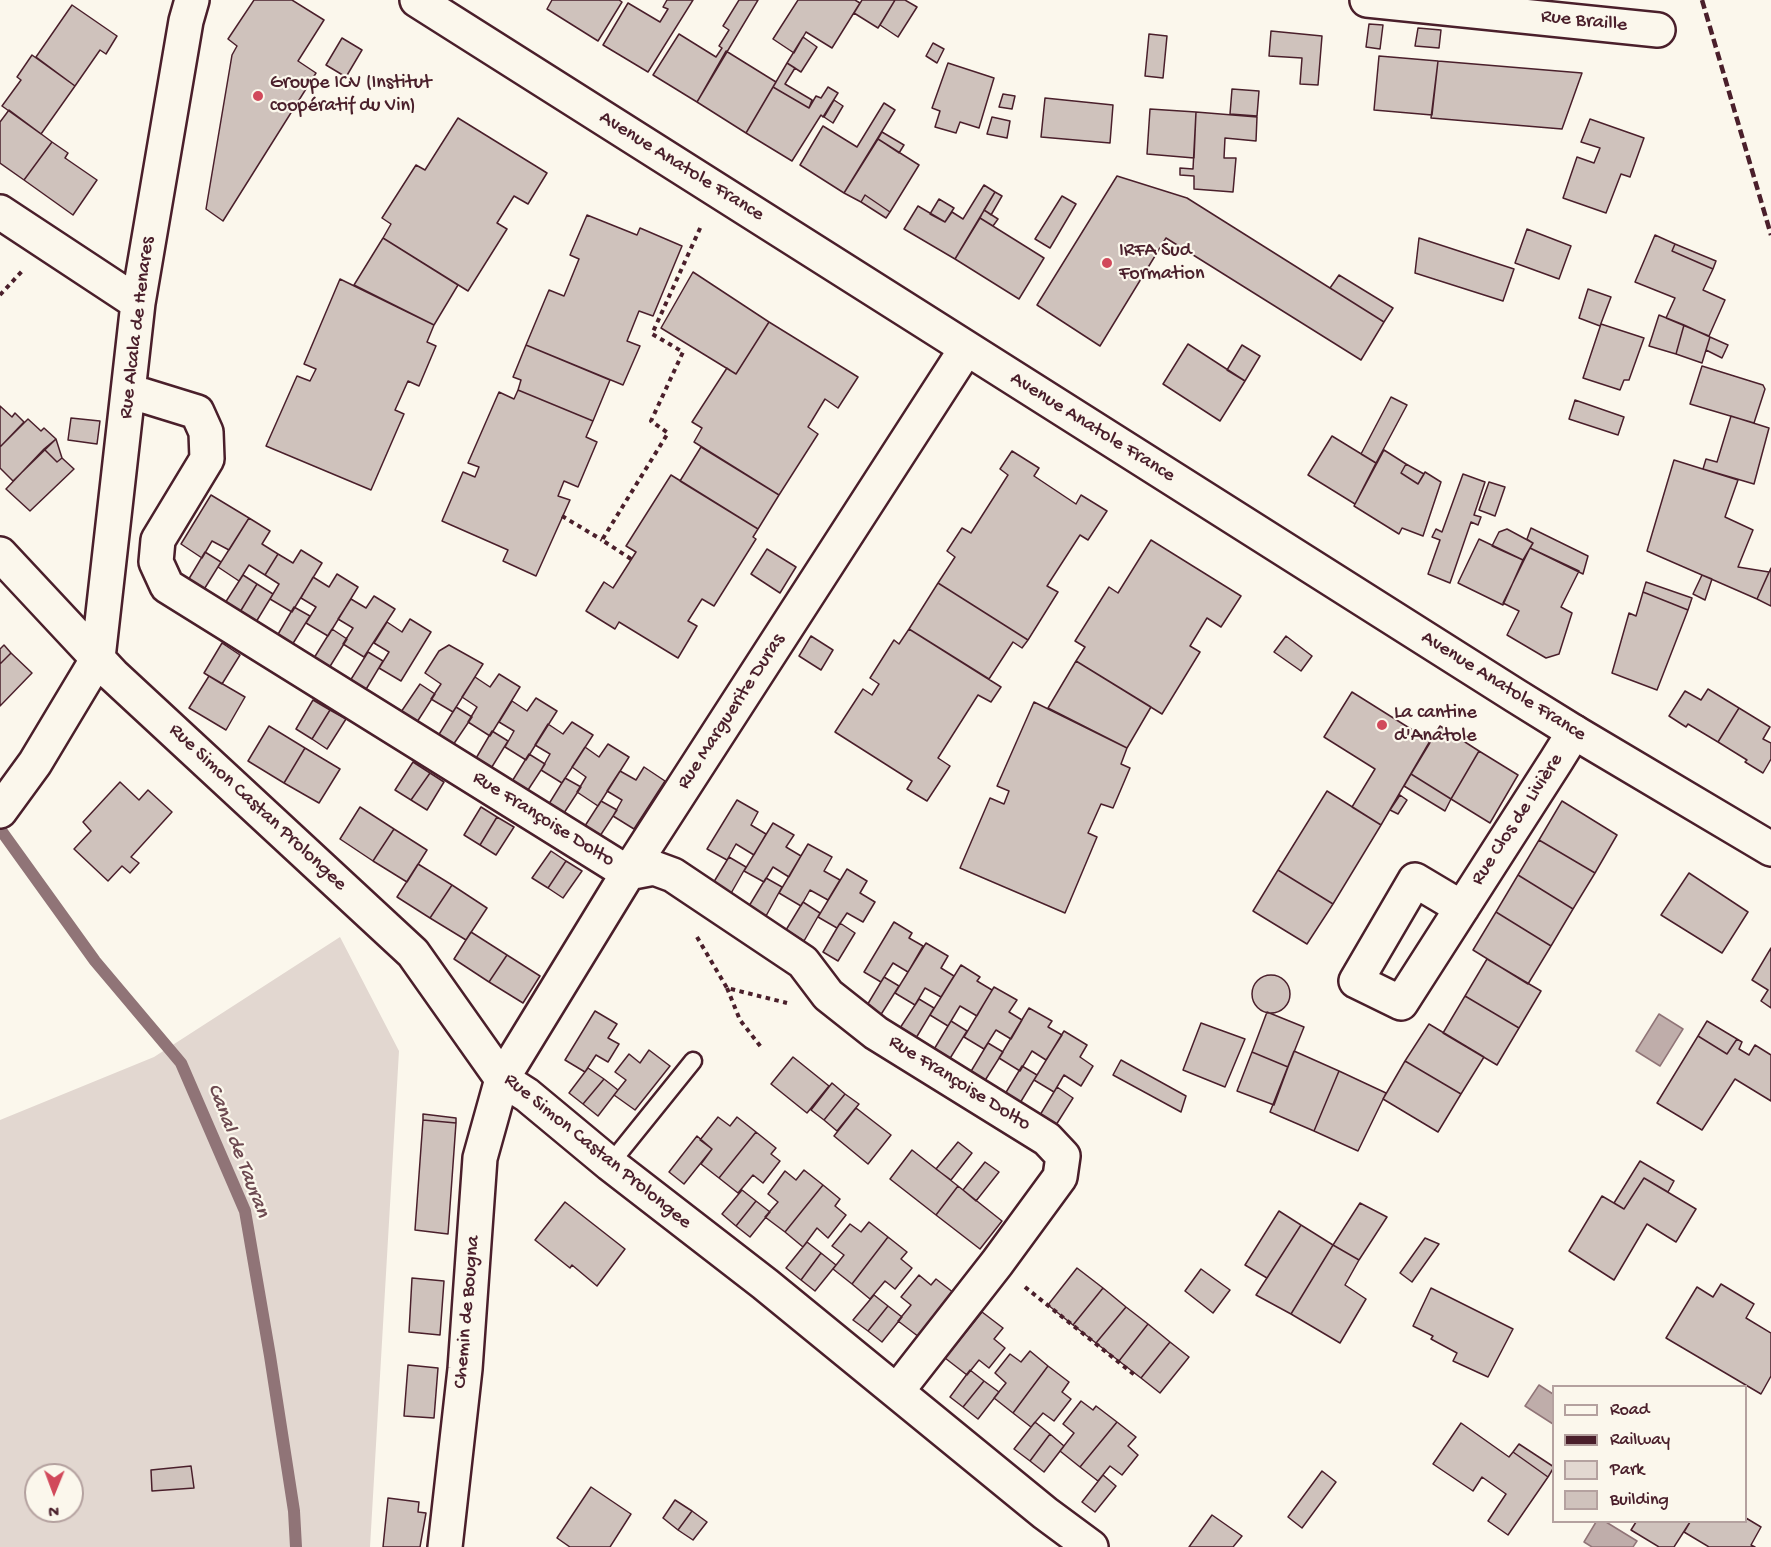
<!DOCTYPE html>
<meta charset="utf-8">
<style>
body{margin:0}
#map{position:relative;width:1771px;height:1547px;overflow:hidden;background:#fbf7ec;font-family:"Gochi Hand",sans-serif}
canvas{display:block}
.legend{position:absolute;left:1552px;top:1385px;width:195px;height:138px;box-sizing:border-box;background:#fbf7ec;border:2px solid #b4a19f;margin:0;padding:8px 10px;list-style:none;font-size:18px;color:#4a1f2b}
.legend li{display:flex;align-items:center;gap:12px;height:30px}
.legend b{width:30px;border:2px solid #b4a19f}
.north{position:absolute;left:24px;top:1463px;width:60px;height:60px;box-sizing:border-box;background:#fbf7ec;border:2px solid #b4a19f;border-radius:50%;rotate:181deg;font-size:16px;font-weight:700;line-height:24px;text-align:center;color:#4a1f2b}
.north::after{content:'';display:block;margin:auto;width:21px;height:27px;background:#d1495b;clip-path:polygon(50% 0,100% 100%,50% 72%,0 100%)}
</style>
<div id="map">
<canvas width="1771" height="1547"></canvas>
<ul class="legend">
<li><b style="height:8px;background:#fbf7ec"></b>Road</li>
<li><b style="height:8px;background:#4a1f2b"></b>Railway</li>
<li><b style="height:16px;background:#e2d7d0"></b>Park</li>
<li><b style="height:16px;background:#cfc2bc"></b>Building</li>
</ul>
<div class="north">N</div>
</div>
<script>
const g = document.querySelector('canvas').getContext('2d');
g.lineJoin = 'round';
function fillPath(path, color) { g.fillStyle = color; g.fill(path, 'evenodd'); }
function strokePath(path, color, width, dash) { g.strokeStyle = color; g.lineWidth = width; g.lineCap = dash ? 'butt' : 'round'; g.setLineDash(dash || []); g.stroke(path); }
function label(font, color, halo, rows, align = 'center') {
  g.font = font + ' "Gochi Hand",sans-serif'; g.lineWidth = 4.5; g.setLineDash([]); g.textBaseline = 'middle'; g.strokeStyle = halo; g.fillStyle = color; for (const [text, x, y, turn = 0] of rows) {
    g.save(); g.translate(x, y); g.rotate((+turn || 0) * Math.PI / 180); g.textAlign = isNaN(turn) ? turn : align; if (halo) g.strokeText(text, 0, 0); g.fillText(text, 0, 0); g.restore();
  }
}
fillPath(new Path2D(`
 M340,937l59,114 -29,496h-370v-427l154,-63zM36,1475h36v36h-36z`), '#e2d7d0');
const water = new Path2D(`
 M1659,1014l24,15 -23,37 -24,-15z
 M1539,1385l14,9v30l-28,-18z
 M1596,1522h10l31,19 -4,6h-41l-8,-5z`);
fillPath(water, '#bfadaa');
strokePath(water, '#907477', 1.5);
strokePath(new Path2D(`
 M0,829l95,132 86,102 64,148 25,145 24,155 2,36`), '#907477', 12);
const building = new Path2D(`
 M254,0h38l32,20 -26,41 18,12 -93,148 -17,-12 26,-154 5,-9 -9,-7z
 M552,0h67l3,2 -24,39 -51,-32z
 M667,0h26l-45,72 -45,-27 25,-42 32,19 8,-13 -5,-2z
 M739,0h19l-61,102 -44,-27 26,-41 37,23 6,-9 -3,-2 10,-16 -6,-4z
 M798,0h57l5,3 -28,45 -26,-16 -12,21 -21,-14z
 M862,0h33l-17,28 -24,-15z
 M895,0h10l12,7 -19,30 -18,-12z
 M72,5l45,31 -11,18 -6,-4 -25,36 -39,-29z
 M1369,24l14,1 -3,24 -14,-2z
 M1418,28l23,2 -2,18 -24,-2z
 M1271,31l51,5 -4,49 -18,-1 2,-26 -33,-2z
 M1149,34l18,2 -4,42 -18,-2z
 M803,37l14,10 -16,25 -14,-9z
 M342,38l20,12 -16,27 -20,-12z
 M933,43l11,6 -7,14 -11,-7z
 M726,51l50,31 -30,51 -49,-31z
 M32,55l43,31 -34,48 -39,-28 19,-26 -4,-3z
 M1379,56l59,5 -6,54 -58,-5z
 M1438,61l144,12 -20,56 -131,-11z
 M787,63l8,5 -10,16 27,16 -3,8 -36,-21z
 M948,63l46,15 -15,50 -19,-6 -4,11 -21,-6 5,-16 -8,-3z
 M773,87l36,21 7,-12 5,2 7,-11 10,6 -15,24 -2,-2 -29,46 -46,-28z
 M1232,89l27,2 -2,25 -27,-2z
 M1003,94l12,2 -3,13 -13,-2z
 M1045,98l68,7 -3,38 -69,-6z
 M834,100l9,6 -10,17 -9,-6z
 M884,103l11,7 -51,83 -44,-28 23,-39 34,21z
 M1150,109l46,3 -2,46 -47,-4z
 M9,110l43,32 -28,38 -24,-17v-41z
 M1196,112l61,5 -1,24 -31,-3 -1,20h12l-3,34 -39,-3v-13l-14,-1v-7l13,1z
 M992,117l18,4 -3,17 -20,-4z
 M458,118l89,55 -19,31 -14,-8 -17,27 10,6 -39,62 -85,-53 8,-14 -9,-6 34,-53 9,5z
 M1590,119l54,19 -14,39 -9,-3 -15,39 -43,-15 14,-41 17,6 6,-15 -19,-6z
 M882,132l22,13 -5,8 -21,-14z
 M878,139l41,26 -29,47 -25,-17 -4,7 -17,-9z
 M52,142l16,11 -3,5 32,22 -24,35 -49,-35z
 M1117,176l70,22 197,124 -23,38 -195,-122 -66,108 -63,-41z
 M984,185l11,7 -40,67 -51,-30 14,-23 27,16 7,-10 11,7z
 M995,192l7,4 -11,19 -7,-5z
 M865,195l25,17 -4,6 -25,-16z
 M1062,196l14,8 -26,44 -15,-9z
 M939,199l15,9 -9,14 -15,-8z
 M984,210l14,9 -5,7 -13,-8z
 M587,215l50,20 3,-7 42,18 -29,70 -14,-5 -12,30 13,5 -17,39 -97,-40 23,-55 15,6 15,-37 -9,-4z
 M980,218l64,40 -25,41 -64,-40z
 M1527,229l44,17 -12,33 -44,-16z
 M1655,235l20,9 -3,7 41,18 -10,21 22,10 -16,36 -43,-18 9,-20 -40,-16z
 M383,238l75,47 -24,40 -80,-40z
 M1419,238l95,31 -11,32 -88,-28z
 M1675,244l41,17 -3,8 -41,-18z
 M693,272l76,50 -33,52 -75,-46z
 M1339,275l54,33 -9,14 -54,-34z
 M340,279l94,46 -7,17 9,4 -17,40 -11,-5 -13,29 9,4 -33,76 -105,-44 31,-70 13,5 6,-12 -12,-5z
 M1588,289l23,8 -11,29 -21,-8z
 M1659,315l25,10 -8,29 -27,-8z
 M769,322l89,55 -20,31 -13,-9 -17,28 10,7 -39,61 -85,-53 8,-14 -10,-6 35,-54 9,6z
 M1601,324l43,14 -15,42h-5l-4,10 -37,-12z
 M1684,325l26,12 -8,26 -26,-9z
 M1710,337l18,8 -6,13 -16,-8z
 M1188,344l57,37 -25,40 -57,-37z
 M526,345l84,35 -17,41 -75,-31 3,-10 -8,-3z
 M1242,345l18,11 -15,25 -18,-11z
 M1702,366l61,19 2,4 -11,34 -64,-19z
 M518,390l75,31 -7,16 11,5 -19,45 -14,-6 -6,15 12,4 -34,76 -33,-15 5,-11 -66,-29 21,-49 12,5 4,-10 -11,-4 31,-71 15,7z
 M1391,397l16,8 -31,58 -15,-9z
 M1575,400l49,17 -6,18 -49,-16z
 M0,406l12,11 3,-4 9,9 -24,25z
 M1731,416l38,12 -15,56 -51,-15 3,-10 11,3z
 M71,418l29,3 -3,23 -29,-4z
 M28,419l13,12 3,-3 12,11 -43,42 -13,-13v-21z
 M1332,436l44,27 -21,41 -47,-29z
 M56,439l6,19 -5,4 -13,-13z
 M701,447l78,48 -21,34 -78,-48z
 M44,449l13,13 5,-4 12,11 -44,42 -24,-22z
 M1384,450l22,14 -5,9 17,11 7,-12 16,10 -18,54 -21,-8 -3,6 -45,-28z
 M1012,451l27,17 -5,8 42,28 5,-9 26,16 -19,29 -8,-5 -33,51 11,6 -30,48 -90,-57 17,-26 -8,-6 15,-23 9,5 37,-58 -8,-6z
 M1674,460l64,20 -13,37 28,13 -15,37 31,5 -12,27 -110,-48z
 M1406,464l18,10 -6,10 -17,-11z
 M1463,474l22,8 -11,33 7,2 -3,8 -7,-3 -21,61 -22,-9 12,-34 -8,-3 4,-8 6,3z
 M671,475l87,54 -5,8 3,2 -42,67 -12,-7 -14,22 9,5 -19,32 -59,-36 -4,7 -29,-18 18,-29 9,6 23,-36 -10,-6z
 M1489,482l16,5 -10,29 -16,-6z
 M211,495l38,23 -20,32 -17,-9 -10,17 -21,-14z
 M249,518l21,13 -8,13 16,10 -13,21 -16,-10 -10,16 -21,-14z
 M1531,528l57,28 -5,18 -53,-26 3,-5 -6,-4z
 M1507,529l26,14 -10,17 -31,-14 7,-14z
 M1479,539l44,21 -20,45 -45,-22z
 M1151,540l90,56 -20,31 -14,-9 -17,28 10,6 -38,62 -86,-53 9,-14 -10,-6 34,-54 9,6z
 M1530,548l49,23 -18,36 11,6 -13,41 -13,4 -39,-23 12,-24 -16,-8z
 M767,549l29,18 -16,26 -29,-19z
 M301,550l21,13 -30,49 -22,-13 9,-15 -14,-9 13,-21 15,9z
 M205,552l16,10 -18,29 -16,-9z
 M1771,568v38l-14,-7z
 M337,574l21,13 -30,49 -22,-13 10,-16 -15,-9 12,-21 16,10z
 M243,575l14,9 -17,28 -15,-9z
 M1702,575l10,4 -7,21 -12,-6z
 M1646,582l46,16 -4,12 -45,-18z
 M938,583l90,57 -6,8 -9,-6 -24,37 -80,-50z
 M257,584l16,10 -17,28 -16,-10z
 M1643,592l45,18 -31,80 -45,-17 17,-60 7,3z
 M374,596l21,13 -31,48 -21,-13 10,-16 -15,-9 13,-20 15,9z
 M294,607l16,9 -18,29 -15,-9z
 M410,619l21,13 -30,49 -22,-13 10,-16 -15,-9 13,-21 15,10z
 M332,629l15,10 -18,29 -15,-10z
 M909,629l92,58 -10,15 -13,-7 -40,63 12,8 -23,35 -20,-12 5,-8 -77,-49 28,-43 9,6 7,-11 -9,-6 24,-38 5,4z
 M811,636l22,14 -12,20 -22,-14z
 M1286,636l26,20 -11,15 -27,-19z
 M222,643l18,12 -18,29 -18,-11z
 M4,645l7,8 -11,11v-15z
 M449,645l34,19 -30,48 -22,-13 10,-15 -16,-11 14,-22z
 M368,652l15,9 -18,30 -15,-10z
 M11,653l21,20 -32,33v-42z
 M1076,661l75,46 -24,41 -79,-40z
 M499,674l21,13 -30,49 -22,-14 9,-15 -15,-10 13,-20 15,10z
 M209,676l36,21 -19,33 -37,-22z
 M420,684l15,10 -18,28 -16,-10z
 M1708,689l31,19 -21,34 -30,-18 -2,3 -17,-11 16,-25 16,9z
 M1352,692l78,49 -49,84 -29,-18 23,-38 -51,-32z
 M536,698l21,13 -31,49 -21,-13 9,-16 -15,-9 13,-21 15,10z
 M313,700l17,10 -18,29 -16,-10z
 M1034,702l93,46 -6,16 9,4 -17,40 -12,-4 -13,29 9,4 -32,76 -105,-45 30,-70 14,6 5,-13 -12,-5z
 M456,707l16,10 -19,28 -15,-9z
 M1739,708l31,19 -7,12 8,4v16l-8,14 -18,-11 2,-2 -29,-18z
 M330,710l16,9 -19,30 -15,-10z
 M572,722l21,13 -31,48 -21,-13 9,-16 -15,-9 13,-21 15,10z
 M269,726l36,22 -21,35 -36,-22z
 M1440,726l39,25 -28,48 -40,-25z
 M492,731l16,10 -18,29 -15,-10z
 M608,744l21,13 -31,49 -21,-14 9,-15 -14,-10 13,-20 14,10z
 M305,748l35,21 -21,34 -35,-20z
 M1479,751l39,24 -28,48 -39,-24z
 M529,754l16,10 -19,29 -15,-10z
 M413,762l17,11 -19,27 -16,-10z
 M644,767l21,14 -31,48 -21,-13 9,-16 -15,-9 13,-20 16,9z
 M430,773l14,9 -17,28 -16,-10z
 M1411,774l40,25 -6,12 -41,-25z
 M565,778l16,9 -19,29 -15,-9z
 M120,782l19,18 9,-10 24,22 -41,45 8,6 -9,10 -8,-7 -14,15 -34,-32 17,-18 -8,-9z
 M1327,791l54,34 -48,79 -55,-34z
 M1400,795l7,5 -9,14 -8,-4z
 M737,800l21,12 -7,13 15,9 -12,21 -18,-11 -9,16 -20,-11z
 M601,801l16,9 -19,29 -15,-10z
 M1562,801l55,34 -22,38 -56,-33z
 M360,807l34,22 -21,32 -33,-22z
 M481,807l16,10 -17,28 -16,-10z
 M497,817l17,10 -18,28 -16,-10z
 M773,823l21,12 -8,12 15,9 -12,21 -16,-10 -9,15 -20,-11z
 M394,829l33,21 -20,32 -34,-21z
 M1539,840l56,33 -22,36 -55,-34z
 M808,844l24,13 -8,14 16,9 -12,20 -18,-10 -9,16 -22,-13z
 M551,851l15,10 -18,27 -16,-10z
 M729,857l17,10 -16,28 -18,-10z
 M566,861l16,10 -19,27 -15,-10z
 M418,864l34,21 -22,33 -33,-21z
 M847,869l20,12 -7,12 15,9 -12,20 -16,-9 -10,15 -19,-11z
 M1278,870l55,34 -26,40 -54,-33z
 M1689,873l59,39 -26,41 -61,-38z
 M1518,875l55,34 -22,37 -55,-34z
 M766,878l16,9 -16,29 -17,-10z
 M452,885l35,23 -21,32 -36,-22z
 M803,902l17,11 -16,28 -18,-11z
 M1496,912l55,34 -23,38 -55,-34z
 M894,922l18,11 -3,5 14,8 -15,26 -15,-9 -12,19 -17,-10z
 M840,923l15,10 -17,28 -15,-9z
 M471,932l36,23 -18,27 -35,-23z
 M926,943l22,13 -7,12 13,8 -13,21 -16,-9 -10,17 -20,-12z
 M1771,948v60l-10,-7 7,-11 -16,-10z
 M507,955l33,21 -17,27 -34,-21z
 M1487,959l54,32 -22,37 -54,-32z
 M961,965l19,12 -3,4 15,9 -15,26 -17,-10 -12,20 -18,-11z
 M1252 994a19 19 0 1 1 38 0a19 19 0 1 1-38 0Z
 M884,977l15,9 -19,30 -14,-9z
 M994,987l23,13 -8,12 13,8 -11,19 -15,-9 -12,19 -20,-12z
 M1465,996l54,32 -22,37 -54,-32z
 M919,999l15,9 -18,30 -16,-10z
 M1029,1008l23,13 -4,6 14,8 -16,25 -14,-9 -12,20 -21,-13z
 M595,1011l22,13 -9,14 11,6 -11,18 -12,-7 -11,17 -20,-12z
 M1267,1012l37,15 -16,40 -36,-15z
 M951,1021l16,10 -18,29 -16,-9z
 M1707,1021l30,18 -10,15 -29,-18z
 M1201,1023l44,16 -20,48 -42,-17z
 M1429,1024l55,33 -23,37 -56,-33z
 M1064,1031l23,14 -7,12 13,9 -12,20 -17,-11 -10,17 -20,-12z
 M1698,1036l29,18 10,-15 5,3 -3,7 10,6 6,-10 16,10v46l-36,-22 -33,51 -45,-27z
 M988,1043l15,9 -19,30 -14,-9z
 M649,1050l21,16 -35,44 -21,-15 12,-15 -11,-8 14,-18 11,9z
 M1294,1051l45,20 -25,60 -44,-19z
 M1252,1052l36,15 -14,38 -37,-14z
 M793,1057l36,29 -22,27 -36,-29z
 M1121,1060l65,36 -5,16 -68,-37z
 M1405,1061l56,33 -23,38 -55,-33z
 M1022,1066l15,9 -17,28 -15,-9z
 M588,1068l16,11 -21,25 -14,-11z
 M1339,1071l47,22 -28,58 -44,-20z
 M604,1079l14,11 -20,26 -15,-12z
 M832,1083l13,11 -21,26 -13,-10z
 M1057,1087l16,11 -17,27 -16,-10z
 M845,1094l14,10 -22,27 -13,-11z
 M856,1108l35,27 -23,29 -34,-28z
 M423,1114l33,4v5l-33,-3z
 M718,1117l12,9 7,-9 19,15 -37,46 -18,-14 11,-15 -12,-9z
 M423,1120l33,3 -8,111 -33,-4z
 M756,1132l20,16 -5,6 9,7 -17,22 -10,-8 -15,18 -19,-15z
 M697,1136l15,13 -28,35 -15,-12z
 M958,1142l14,11 -21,27 -15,-11z
 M912,1150l46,36 -22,29 -46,-36z
 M1640,1161l34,20 -6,11 -24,-14 -20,31 -10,-6z
 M985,1162l14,10 -23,29 -13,-11z
 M804,1170l19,15 -38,47 -20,-15 13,-15 -10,-8 17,-23 11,9z
 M1644,1178l52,31 -20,33 -29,-18 -33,56 -45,-29 33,-55 22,13z
 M823,1185l17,14 -5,7 11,9 -18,23 -11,-10 -14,19 -18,-15z
 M958,1186l44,35 -22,28 -44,-34z
 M742,1190l14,11 -20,25 -14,-12z
 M756,1201l14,11 -20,25 -14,-11z
 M565,1202l60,47 -28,37 -25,-21 -2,3 -35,-28z
 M1360,1203l27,14 -28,43 -26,-15z
 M1279,1211l22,14 -34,53 -22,-13z
 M869,1222l19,15 -36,47 -19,-15 11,-14 -12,-9 18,-22 11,8z
 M1301,1225l32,20 -42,69 -35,-19z
 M888,1237l19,15 -6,7 11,9 -17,21 -10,-8 -15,18 -18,-15z
 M1425,1238l14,6 -27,38 -12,-9z
 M807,1242l14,11 -20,27 -15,-12z
 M1333,1245l26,15 -14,25 21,14 -26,44 -49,-29z
 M821,1253l15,12 -21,26 -14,-11z
 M1077,1268l26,20 -30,37 -25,-20z
 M1201,1269l29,21 -17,23 -28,-22z
 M919,1275l12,10 5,-6 18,14 -35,44 -21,-16 13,-16 -10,-8z
 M412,1278l32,3 -4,54 -31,-3z
 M1721,1284l33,20 -8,14 25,15v43l-10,18 -95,-56 31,-51 16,10z
 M1103,1288l23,19 -30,36 -23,-18z
 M1431,1288l82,41 -25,48 -35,-16 4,-8 -26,-14 2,-3 -20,-10z
 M874,1295l14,11 -20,25 -15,-11z
 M888,1306l14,11 -20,25 -14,-11z
 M1126,1307l22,17 -29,37 -23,-18z
 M982,1312l21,16 -9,11 11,9 -16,20 -10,-8 -12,15 -22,-17z
 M1148,1324l22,18 -29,36 -22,-17z
 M1170,1342l19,15 -29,36 -19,-15z
 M1030,1351l18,15 -35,47 -19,-15 12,-15 -11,-10 15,-19 11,8z
 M408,1365l30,3 -4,50 -30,-2z
 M1048,1366l21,16 -7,10 9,7 -17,22 -11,-8 -12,14 -18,-14z
 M970,1370l14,11 -21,26 -13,-10z
 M984,1381l15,11 -21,27 -15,-12z
 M1081,1401l12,9 3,-4 21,16 -37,45 -20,-16 14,-18 -11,-9z
 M1035,1422l15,12 -20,27 -16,-12z
 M1117,1422l19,15 -8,9 10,9 -16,20 -12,-9 -12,15 -18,-14z
 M1461,1423l48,34 4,-5 35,25 -40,58 -20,-14 18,-27 -24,-17 -9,14 -40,-27z
 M1050,1434l14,12 -20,26 -14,-11z
 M1519,1444l35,23 -6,10 -35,-25z
 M191,1466l3,22 -42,3 -1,-21z
 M1322,1471l14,11 -34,46 -14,-11z
 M1103,1475l13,11 -21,26 -13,-10z
 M591,1487l40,27 -21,33h-40l-13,-9z
 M388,1498l31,4 -1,10 8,1 -6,34h-37z
 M675,1500l17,11 -14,19 -15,-12z
 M692,1511l15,11 -14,18 -15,-10z
 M1212,1515l30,21 -9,11h-44z
 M1746,1518l15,9 -10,18 4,2h-46l-25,-15 6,-10h56z
 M1636,1522h54l-16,25h-15l-28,-17z`);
fillPath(building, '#cfc2bc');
strokePath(building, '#4a1f2b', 1.5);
const lane = new Path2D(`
 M610,1164l83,-103`);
const street = new Path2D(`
 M1367,0l291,30
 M0,212l138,91
 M129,391l68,21 9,20 1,27 -49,81 -2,22 11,24 461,287 26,-5 19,7 130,87 25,33 48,38 171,106 16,17 -3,21 -63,86 -100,128
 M0,554l113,121 300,278 89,126 25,16 83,69 155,120 280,229 46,34
 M0,811l35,-48 63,-105 40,-355 48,-282 6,-21
 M1462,908l-47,-28 -59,101 45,22 155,-242 18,-29
 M445,1547l20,-178 15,-211 22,-79 126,-206 338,-524`);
const secondary = new Path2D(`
 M417,0l1099,696 58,36 197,117`);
strokePath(lane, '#4a1f2b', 21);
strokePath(street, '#4a1f2b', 38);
strokePath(secondary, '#4a1f2b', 38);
strokePath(new Path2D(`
 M0,295l24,-26
 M562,516l40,24
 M631,559l-29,-19 66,-107 -17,-12 32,-69 -31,-18 50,-110
 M697,937l30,51 60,15
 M727,988l13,32 21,27
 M1025,1287l111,89`), '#4a1f2b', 4, [4.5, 4.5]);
strokePath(lane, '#fbf7ec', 16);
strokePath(street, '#fbf7ec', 33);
strokePath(secondary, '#fbf7ec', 33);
strokePath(new Path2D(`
 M1702,0l69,235`), '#4a1f2b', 4.5, [9, 4.5]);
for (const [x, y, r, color] of [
 [258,96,6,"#d1495b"],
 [1107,263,6,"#d1495b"],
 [1382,725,6,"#d1495b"]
]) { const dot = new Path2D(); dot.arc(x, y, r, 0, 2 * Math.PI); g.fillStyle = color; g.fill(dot); strokePath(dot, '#fbf7ec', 2); }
label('20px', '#4a1f2b', '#fbf7ec', [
 ["Rue Braille",1584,22,6],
 ["Avenue Anatole France",681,167,32],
 ["Rue Alcala de Henares",138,328,-83],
 ["Avenue Anatole France",1092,428,32],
 ["Avenue Anatole France",1503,687,32],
 ["Rue Marguerite Duras",732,712,-57],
 ["Rue Simon Castan Prolongee",257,808,43],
 ["Rue Françoise Dolto",543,820,32],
 ["Rue Clos de Livière",1518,820,-57],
 ["Rue Françoise Dolto",959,1084,32],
 ["Rue Simon Castan Prolongee",597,1152,39],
 ["Chemin de Bougna",468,1312,-85]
]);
label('20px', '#4a1f2b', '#fbf7ec', [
 ["Groupe ICV (Institut",270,84],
 ["coopératif du Vin)",270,107],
 ["IRFA Sud",1119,252],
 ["Formation",1119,275],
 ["La cantine",1394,714],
 ["d'Anatole",1394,737]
], 'left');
label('italic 21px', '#6d4a51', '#fbf7ec', [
 ["Canal de Tauran",237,1151,69]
]);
</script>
